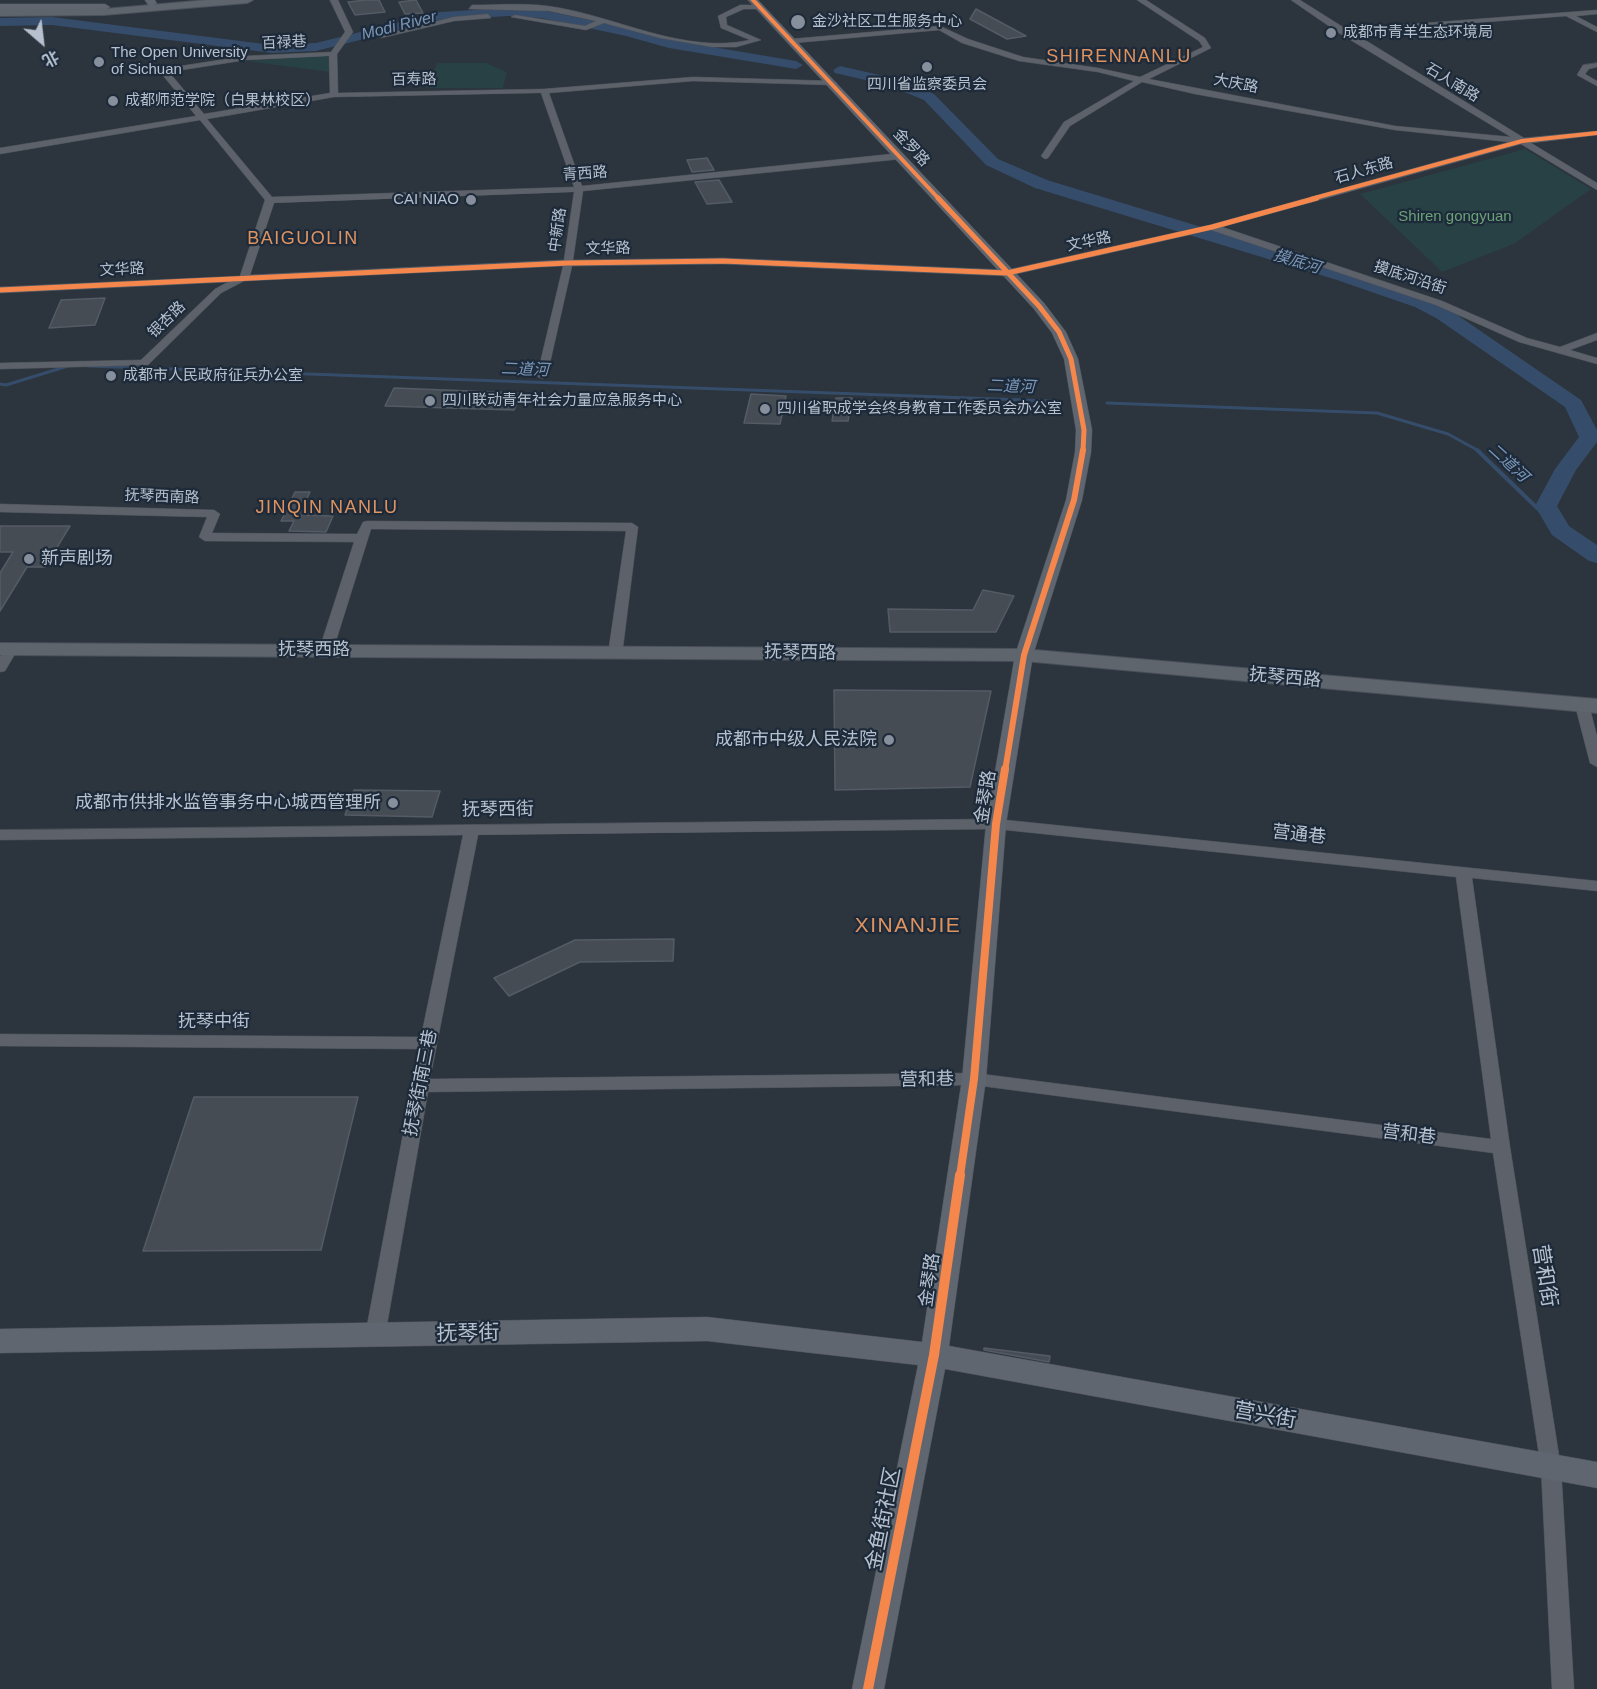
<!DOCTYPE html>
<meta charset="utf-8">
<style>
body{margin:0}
#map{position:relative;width:1597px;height:1689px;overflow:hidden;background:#2c343d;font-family:Helvetica,"Noto Sans SC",sans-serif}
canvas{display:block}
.north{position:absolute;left:12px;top:12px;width:60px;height:60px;-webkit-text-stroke:4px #1d2a3a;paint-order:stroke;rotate:152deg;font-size:16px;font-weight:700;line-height:24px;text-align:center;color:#b6c0ce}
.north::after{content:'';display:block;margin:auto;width:21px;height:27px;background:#b6c0ce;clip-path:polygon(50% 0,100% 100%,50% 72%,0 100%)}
</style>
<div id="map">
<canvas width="1597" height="1689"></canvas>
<div class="north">北</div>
</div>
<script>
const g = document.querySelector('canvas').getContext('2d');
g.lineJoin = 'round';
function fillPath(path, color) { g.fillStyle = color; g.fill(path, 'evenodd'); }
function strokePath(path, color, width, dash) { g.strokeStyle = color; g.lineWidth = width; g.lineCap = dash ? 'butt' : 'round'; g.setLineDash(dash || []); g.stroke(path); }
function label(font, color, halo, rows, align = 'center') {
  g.font = font + ' Helvetica,"Noto Sans SC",sans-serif'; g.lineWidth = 4.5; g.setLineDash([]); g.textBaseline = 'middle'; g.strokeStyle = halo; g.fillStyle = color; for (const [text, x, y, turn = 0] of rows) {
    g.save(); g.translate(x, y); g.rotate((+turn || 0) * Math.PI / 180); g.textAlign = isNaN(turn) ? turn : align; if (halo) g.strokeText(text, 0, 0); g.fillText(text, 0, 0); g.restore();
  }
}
fillPath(new Path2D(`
 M322,55l6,2 2,15 -84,-11z
 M437,63h49l21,9 -4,16h-76z
 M1525,149l66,40 -77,55 -72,28 -82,-78z`), '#274145');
strokePath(new Path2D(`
 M88,366l963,35
 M0,384l6,1 62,-19
 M1107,403l270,10 71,21 31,17`), '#354d6a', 3);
strokePath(new Path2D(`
 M1477,450l83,80`), '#354d6a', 4);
fillPath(new Path2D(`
 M509,8l32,2 88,18 42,12 125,21 7,4 -7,4 -127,-21 -43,-12 -85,-18 -32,-2 -69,4 -124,31 -44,2 -220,-28 -52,1v-8l52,-1 220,28 44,-2 124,-31z
 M840,66l57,13 37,15 64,65 49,21 302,92 80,27 21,11 131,90 16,30v12l-21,28 -19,36 12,20 28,19v18l-8,-2 -37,-26 -17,-29 20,-37 24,-32 -14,-30 -129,-89 -21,-11 -78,-27 -302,-92 -49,-23 -62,-65 -37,-15 -52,-12 -2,-3z`), '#354d6a');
const building = new Path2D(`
 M366,0h13l6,12 -30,3 -7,-13z
 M416,0l7,13 -18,1 -6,-12z
 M976,9l50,27 -19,3 -37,-20z
 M707,158l7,12 -22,2 -5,-12z
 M719,180l13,22 -25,2 -12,-22z
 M105,298l-10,27 -46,3 12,-28z
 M394,388l128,5 -8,17 -129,-4z
 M751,394l35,2 -6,28 -36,-1z
 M836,398h16l-4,23h-16z
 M295,492h15l-11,23 34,1 -7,16 -37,-1 5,-10h-13z
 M0,526h70l-25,41h-18l-27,44v-38l13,-21h-13z
 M983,590l31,6 -18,36h-106l-2,-23 85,1z
 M834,690l157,1 -21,96 -135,3z
 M354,790l86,1 -8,26 -87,-2z
 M674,939l-1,22 -93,1 -71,34 -15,-18 81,-38z
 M194,1097h164l-37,153 -178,1z
 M984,1348l66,8 -1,6 -65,-12z`);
fillPath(building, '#454c54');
strokePath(building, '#545b65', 1.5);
const street = new Path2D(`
 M330,0h8l15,32 -16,22 1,39 206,-4 149,-12 140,4 4,2 -4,2 -140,-4 -144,12 33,93 319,-33 4,3 -4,3 -318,32 -10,69 150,-2 284,12 203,-45 299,-83 -114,-12 -200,-36 -53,-12 -72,44 -22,32 -3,1 -4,-3 23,-34 70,-41 -36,-9 -79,-11 -57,-18 -23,-13 -145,13 -3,-4 149,-13 28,13 55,18 75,11 42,9 63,-30 -4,-6 -62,-41h9l59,38 6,10 -62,31 246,47 116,11 -172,-104 -48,-33h9l46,29 251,-19v4l-21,2 21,11v5l-31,-16 -214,16 172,106 73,-7v4l-66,8 66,40v7l-76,-46 -299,83 220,74 85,37 33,9 37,-14v7l-27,10 27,8v6l-78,-22 -83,-37 -225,-75 -204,46 -284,-12 -151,2 -25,110 -5,3 -5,-3 26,-110 -319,15 -23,12 -73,72 -148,4v-6l141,-3 74,-71 13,-7 -228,11v-6l240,-11 25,-76 -65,-80 -200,34v-6l196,-32 -35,-43v-4l85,-13 85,-4 14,-20zM329,56l1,37 -126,21 -35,-42 77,-12zM541,93l33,94 -302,10 -65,-78 127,-22zM574,192l-10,68 -314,15 24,-72z
 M472,5c29,0 59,-3 88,3 61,11 126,46 190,32l-29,-12 -3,-12 22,-11h19l3,4h-18l-18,8 1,8 34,15 -25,7h-24l-52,-9 -56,-15 -18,7 -75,-13 4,-2 70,11 11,-5 -47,-10 -80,-2z
 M488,14l3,4 -37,3 -73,17 -4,-2 77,-19z
 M1597,63v4l-8,2 -4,5 12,7v5l-20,-11 6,-10z
 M0,504l214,6 6,4 -8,19 145,1 6,-12 4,-1 265,2 6,4 -15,120 -7,4 -7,-4 17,-116 -255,-2 -36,115 -7,4 -7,-4 33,-102 -149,-1 -6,-4 8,-20 -207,-5z
 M11,645l7,4 -13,22 -5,1v-15l6,-11z
 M1582,701l7,4 8,31v31l-7,-4 -15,-58z
 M996,819l601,62v10l-125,-13 38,269 51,321 13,221h-22l-11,-221 -48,-315 -519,-68 -546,7 -43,244 -3,6 -7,2 -7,-2 -3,-6 54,-287 -419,-3v-12l421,3 42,-202 -463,5v-10zM996,829l460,48 35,262 -517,-66 -544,6 48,-244z`);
const secondary = new Path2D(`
 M145,0h10l2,4 -8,2z
 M748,0h10l286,303 22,29 12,27 14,71 -1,22 -9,48 -49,155 -27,169 -20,255 -37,267 648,116v26l-652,-119 -61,320h-32l66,-324 -211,-24 -707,12v-24l707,-12 215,25 40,-263 24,-255 29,-169 51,-155 9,-48 1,-22 -12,-71 -12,-26 -18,-24z
 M0,4h105l5,3 -5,3h-105z`);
const primary = new Path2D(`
 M207,0h46l-6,3 -143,12 -104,1v-6l104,-1z
 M0,643l1024,6 573,50v14l-573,-52 -1024,-6z`);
strokePath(street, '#4b5057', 1);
strokePath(secondary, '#4b5057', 1);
strokePath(primary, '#4a505a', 2);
fillPath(street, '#5d626a');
fillPath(secondary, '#60666f');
fillPath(primary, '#5f656c');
strokePath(new Path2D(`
 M753,0l186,199
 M1311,199l211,-58 75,-8`), '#f5874c', 4);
strokePath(new Path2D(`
 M938,198l101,108 20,26 12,27 13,71 -1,21
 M0,290l568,-27 155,-2 284,12 205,-46 105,-29`), '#f5874c', 5);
strokePath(new Path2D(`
 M1005,771l19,-116 50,-155 9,-50`), '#f5874c', 6);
strokePath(new Path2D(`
 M960,1176l14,-97 22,-255 9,-55`), '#f5874c', 8);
strokePath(new Path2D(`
 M868,1689l66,-334 26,-180`), '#f5874c', 10);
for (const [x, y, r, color] of [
 [798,22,8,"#868f9b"],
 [1331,33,6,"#868f9b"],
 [99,62,6,"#868f9b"],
 [927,67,6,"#868f9b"],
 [113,101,6,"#868f9b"],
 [471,200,6,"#868f9b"],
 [111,376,6,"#868f9b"],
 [430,401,6,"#868f9b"],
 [765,409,6,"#868f9b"],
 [29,559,6,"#868f9b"],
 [889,740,6,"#868f9b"],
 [393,803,6,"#868f9b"]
]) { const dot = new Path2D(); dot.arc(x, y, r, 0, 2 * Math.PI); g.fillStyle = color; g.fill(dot); strokePath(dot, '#1d2a3a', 2); }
label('15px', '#b6c0ce', '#1d2a3a', [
 ["金沙社区卫生服务中心",812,22],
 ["成都市青羊生态环境局",1343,33],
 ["The Open University",111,53],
 ["of Sichuan",111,70],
 ["四川省监察委员会",927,85,"center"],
 ["成都师范学院（白果林校区）",125,101],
 ["CAI NIAO",459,200,"right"],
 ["成都市人民政府征兵办公室",123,376],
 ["四川联动青年社会力量应急服务中心",442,401],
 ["四川省职成学会终身教育工作委员会办公室",777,409]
], 'left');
label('15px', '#b6c0ce', '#1d2a3a', [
 ["百禄巷",284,43,-3],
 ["百寿路",414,80,-1],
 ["石人南路",1452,83,31],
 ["大庆路",1236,84,11],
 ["金罗路",911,148,47],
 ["石人东路",1364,171,-16],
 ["青西路",585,174,-4],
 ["中新路",558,230,-82],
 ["文华路",1089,242,-12],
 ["文华路",608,249,-1],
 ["文华路",122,270,-3],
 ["摸底河沿街",1410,278,18],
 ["银杏路",167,320,-44],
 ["抚琴西南路",162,497,2]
]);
label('15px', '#6ba176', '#1d2a3a', [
 ["Shiren gongyuan",1455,217]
]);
label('italic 16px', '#7b97b8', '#1d2a3a', [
 ["Modi River",399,26,-14],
 ["摸底河",1297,262,17],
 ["二道河",525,370,2],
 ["二道河",1011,387,2],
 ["二道河",1508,463,43]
]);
g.letterSpacing = '1.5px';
label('18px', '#e0935f', '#1d2a3a', [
 ["SHIRENNANLU",1119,57],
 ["BAIGUOLIN",303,239],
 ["JINQIN NANLU",327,508]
]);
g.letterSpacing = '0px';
label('18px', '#b6c0ce', '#1d2a3a', [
 ["新声剧场",41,559,"left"],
 ["成都市中级人民法院",877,740],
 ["成都市供排水监管事务中心城西管理所",381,803]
], 'right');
label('18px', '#b6c0ce', '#1d2a3a', [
 ["抚琴西路",314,650],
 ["抚琴西路",800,653,1],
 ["抚琴西路",1285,678,5],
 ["金琴路",986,797,-81],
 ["抚琴西街",498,810,-1],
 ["营通巷",1299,835,6],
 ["抚琴中街",214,1022],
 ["营和巷",927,1080,-1],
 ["抚琴街南三巷",421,1083,-79],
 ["营和巷",1409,1135,7],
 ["金琴路",930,1280,-82]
]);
g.letterSpacing = '1.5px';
label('21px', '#e0935f', '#1d2a3a', [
 ["XINANJIE",908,926]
]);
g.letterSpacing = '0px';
label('21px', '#b6c0ce', '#1d2a3a', [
 ["营和街",1544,1276,81],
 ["抚琴街",468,1334,-1],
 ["营兴街",1265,1416,10],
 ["金鱼街社区",884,1519,-79]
]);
</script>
